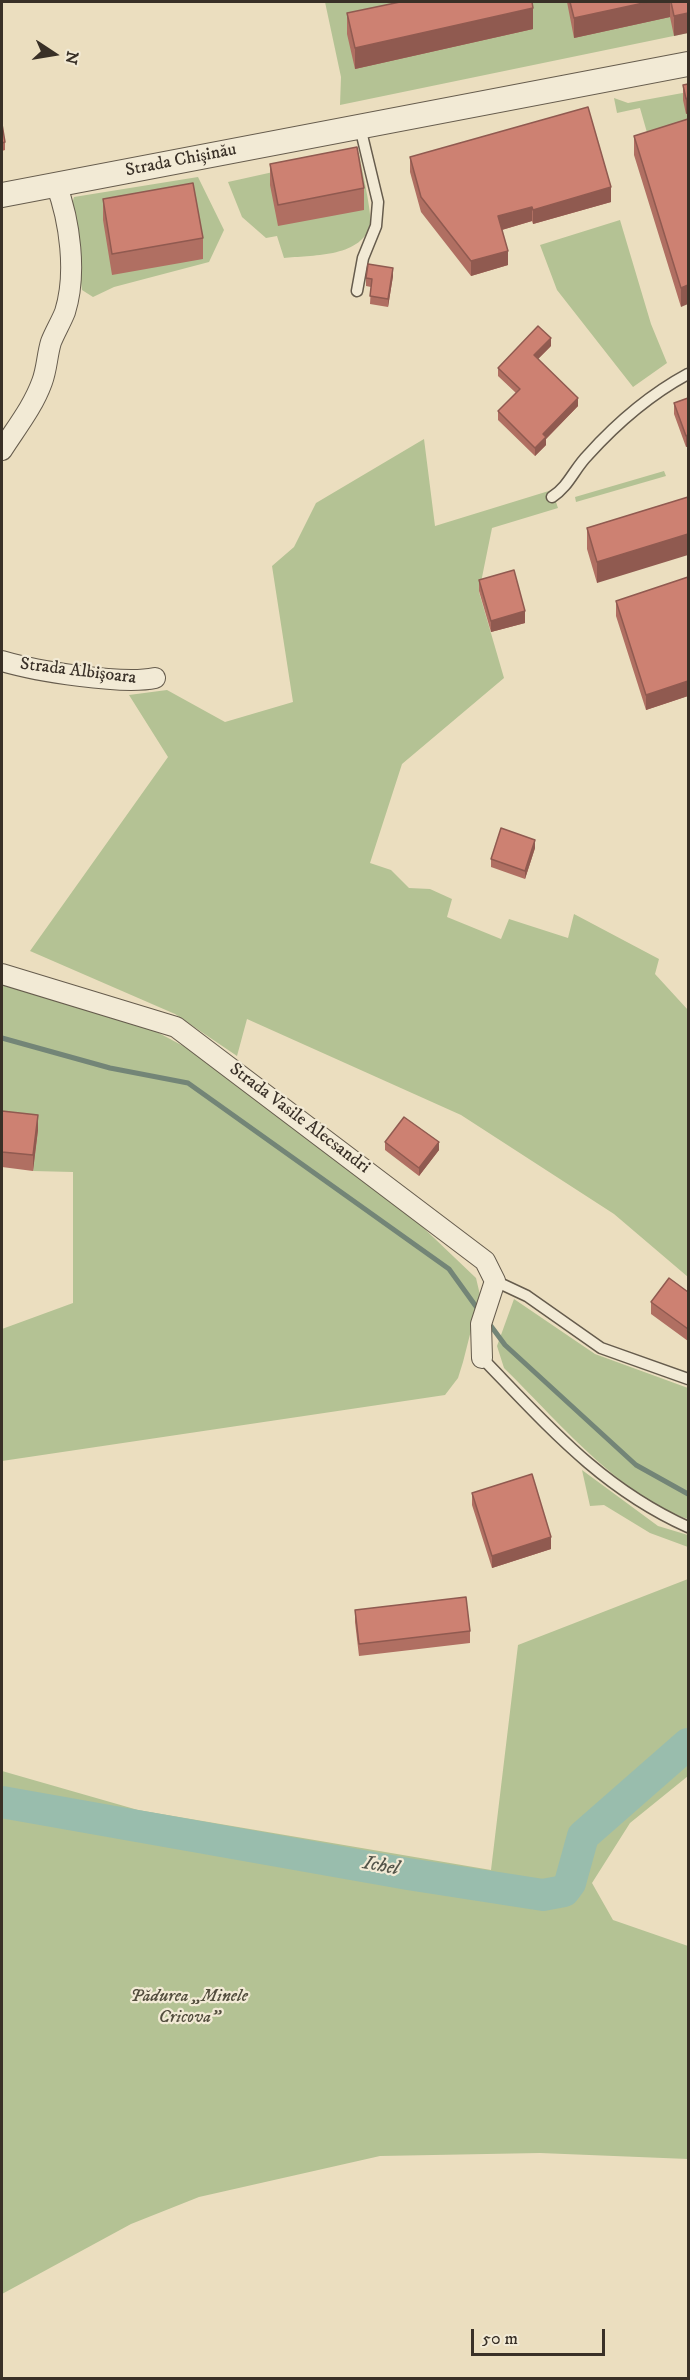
<!DOCTYPE html>
<meta charset="utf-8">
<style>
body{margin:0}
#map{position:relative;width:690px;height:2380px;overflow:hidden;background:#ebdebf;font-family:"IM FELL DW Pica",serif}
canvas{display:block}
.frame{position:absolute;inset:0;border:3px solid #393027;pointer-events:none}
.north{position:absolute;left:24px;top:24px;width:60px;height:60px;-webkit-text-stroke:4px #f2ead5;paint-order:stroke;rotate:102deg;font-size:16px;font-weight:700;line-height:24px;text-align:center;color:#393027}
.north::after{content:'';display:block;margin:auto;width:21px;height:27px;background:#393027;clip-path:polygon(50% 0,100% 100%,50% 72%,0 100%)}
.scale{position:absolute;left:471px;top:2329px;width:134px;height:27px;box-sizing:border-box;border:3px solid #393027;border-top:0;padding-left:8px;font-size:18px;line-height:21px;white-space:nowrap;color:#393027;-webkit-text-stroke:4px #f2ead5;paint-order:stroke}
</style>
<div id="map">
<canvas width="690" height="2380"></canvas>
<div class="frame"></div>
<div class="north">N</div>
<div class="scale">50 m</div>
</div>
<script>
const g = document.querySelector('canvas').getContext('2d');
g.lineJoin = 'round';
function fillPath(path, color) { g.fillStyle = color; g.fill(path, 'evenodd'); }
function strokePath(path, color, width, dash) { g.strokeStyle = color; g.lineWidth = width; g.lineCap = dash ? 'butt' : 'round'; g.setLineDash(dash || []); g.stroke(path); }
function label(font, color, halo, rows, align = 'center') {
  g.font = font + ' "IM FELL DW Pica",serif'; g.lineWidth = 4.5; g.setLineDash([]); g.textBaseline = 'middle'; g.strokeStyle = halo; g.fillStyle = color; for (const [text, x, y, turn = 0] of rows) {
    g.save(); g.translate(x, y); g.rotate((+turn || 0) * Math.PI / 180); g.textAlign = isNaN(turn) ? turn : align; if (halo) g.strokeText(text, 0, 0); g.fillText(text, 0, 0); g.restore();
  }
}
fillPath(new Path2D(`
 M325,2h363v31l-348,72 1,-28z
 M688,92v46l-36,12 -12,-42 -23,5 -3,-15 14,5z
 M359,153c2,13 14,63 11,73 -10,32 -60,29 -86,32l-7,-22 -11,2 -24,-21 -14,-35z
 M198,177l26,53 -15,32 -95,25 -21,10 -11,-7 -11,-82 3,-11z
 M620,220l31,104 16,39 -34,24 -76,-97 -17,-45z
 M424,439l11,87 117,-36 6,18 -66,20 -13,64 25,86 -102,86 -32,99 21,7 18,18 21,1 22,10 -5,18 54,22 8,-20 59,19 6,-24 85,45 -4,15 33,36v267l-74,-63 -153,-99 -214,-96 -10,37 -62,-42 -145,-63 138,-194 -39,-62 38,-5 58,32 68,-20 -21,-136 22,-19 22,-44z
 M664,471l2,5 -90,26 -1,-5z
 M2,986h11l142,45 49,26 207,159 65,62 4,17 -17,67 -5,16 -13,17 -443,66v-132l71,-26v-131l-40,-1 5,-41 -36,-4z
 M514,1299l81,55 93,34v131c-66,-21 -134,-102 -184,-151l-7,-22z
 M582,1470l76,56 30,9v12l-38,-14 -46,-28 -14,1z
 M688,1579v197l-58,47 -38,60 21,37 75,26v213l-148,-6 -160,3 -181,41 -68,27 -129,70v-523l136,39 353,60 27,-225z`), '#b4c294');
strokePath(new Path2D(`
 M2,1038l108,30 78,15 261,186 31,43
 M488,1322l17,23 131,120 52,29`), '#738577', 5);
strokePath(new Path2D(`
 M2,1802l406,72 135,21 21,-4 6,-8 13,-47 105,-92`), '#99bdad', 32);
const service = new Path2D(`
 M357,291l6,-33 13,-32 2,-24 -18,-75
 M552,497c17,-11 22,-28 36,-42 28,-31 63,-61 100,-81
 M495,1281l32,15 74,52 87,31
 M482,1358c65,67 119,130 206,169`);
const minor = new Path2D(`
 M2,450c14,-22 31,-43 40,-68 5,-13 5,-27 9,-40 4,-10 10,-20 14,-30 12,-38 5,-91 -9,-128
 M2,661c34,10 120,24 153,17
 M2,974l174,53 309,234 10,20 -14,43 1,34`);
const tertiary = new Path2D(`
 M2,195l686,-131`);
strokePath(service, '#665c4d', 13);
strokePath(minor, '#665c4d', 22);
strokePath(tertiary, '#665c4d', 26);
strokePath(service, '#f2ead5', 10);
strokePath(minor, '#f2ead5', 20);
strokePath(tertiary, '#f2ead5', 24);
fillPath(new Path2D(`
 M567,2h121l-14,34 -4,-19 -96,21z
 M347,13l186,16 -178,40 -8,-35z
 M688,84v29l-2,1 -3,-14v-15z
 M688,119l-7,188 -47,-152v-19z
 M2,124l3,18v8l-3,1z
 M410,157l201,45 -78,22 -1,-3 -30,9 6,35 -37,11 -50,-64 -11,-40z
 M270,164l94,24v22l-86,16 -8,-41z
 M103,199l100,39v21l-91,16 -9,-55z
 M393,276l-5,31 -18,-3 1,-17 -5,-1v-8z
 M551,346l-13,13 40,47 -32,33v6l-11,11 -37,-36v-9l18,-18 -18,-17v-8z
 M688,398v48l-2,1 -12,-33v-11z
 M688,497l-91,86 -10,-34v-21z
 M688,577v119l-42,14 -30,-94v-15z
 M479,580l46,43 -34,9 -12,-41z
 M535,848l-10,31 -34,-12v-8z
 M2,1111l36,19 -5,41 -31,-4z
 M385,1142l54,8 -20,26 -34,-26z
 M688,1292v49l-37,-27v-12z
 M472,1493l79,56 -59,19 -20,-63z
 M355,1610l115,21v12l-111,13 -4,-34z`), '#b06f62');
fillPath(new Path2D(`
 M648,2h22v15l-96,21v-20z
 M533,8v21l-178,40v-21z
 M688,13v20l-14,3v-20z
 M688,98v15l-2,1v-15z
 M611,187v15l-78,22v-14z
 M532,207v14l-34,10v-15z
 M508,251v14l-37,11v-15z
 M393,268v8l-5,31v-8z
 M688,285v19l-7,3v-19z
 M551,338v8l-17,17v-8z
 M578,398v8l-32,33v6l-11,11v-8l8,-14z
 M688,435v11l-2,1v-11z
 M688,534v21l-91,28v-21z
 M525,611v12l-34,9v-11z
 M688,681v15l-42,14v-15z
 M535,840v8l-10,31v-8z
 M38,1115v15l-5,41v-16z
 M439,1142v8l-20,26v-8z
 M551,1537v12l-59,19v-12z`), '#905a50');
const building = new Path2D(`
 M400,2h132l1,6 -178,40 -8,-35z
 M570,2h78l-74,16z
 M671,2h17v11l-14,3z
 M688,84v14l-2,1 -3,-14z
 M588,107l23,80 -78,23 -1,-3 -34,9 10,35 -37,10 -50,-64 -11,-40z
 M688,119v166l-7,3 -47,-152z
 M2,124l3,18 -3,1z
 M357,147l7,41 -86,17 -8,-41z
 M193,183l10,55 -91,16 -9,-55z
 M368,264l25,4 -5,31 -18,-3 2,-17 -6,-1z
 M538,326l13,12 -17,17 44,43 -35,36 3,3 -11,11 -37,-37 22,-22 -22,-21z
 M688,398v37l-2,1 -12,-33z
 M688,497v37l-91,28 -10,-34z
 M514,570l11,41 -34,10 -12,-41z
 M688,577v104l-42,14 -30,-94z
 M501,828l34,12 -10,31 -34,-12z
 M2,1111l36,4 -5,40 -31,-3z
 M404,1117l35,25 -20,26 -34,-26z
 M669,1278l19,14v37l-37,-27z
 M532,1474l19,63 -59,19 -20,-63z
 M466,1597l4,34 -111,13 -4,-34z`);
fillPath(building, '#cd8172');
strokePath(building, '#905a50', 1.5);
label('18px', '#393027', '#f2ead5', [
 ["Strada Chișinău",181,161,-11],
 ["Strada Albișoara",78,672,7],
 ["Strada Vasile Alecsandri",299,1119,37]
]);
label('italic 18px', '#524d3d', '#f2ead5', [
 ["Pădurea „Minele",189,1997],
 ["Cricova”",189,2018]
]);
label('italic 20px', '#515348', '#f2ead5', [
 ["Ichel",381,1867,10]
]);
</script>
